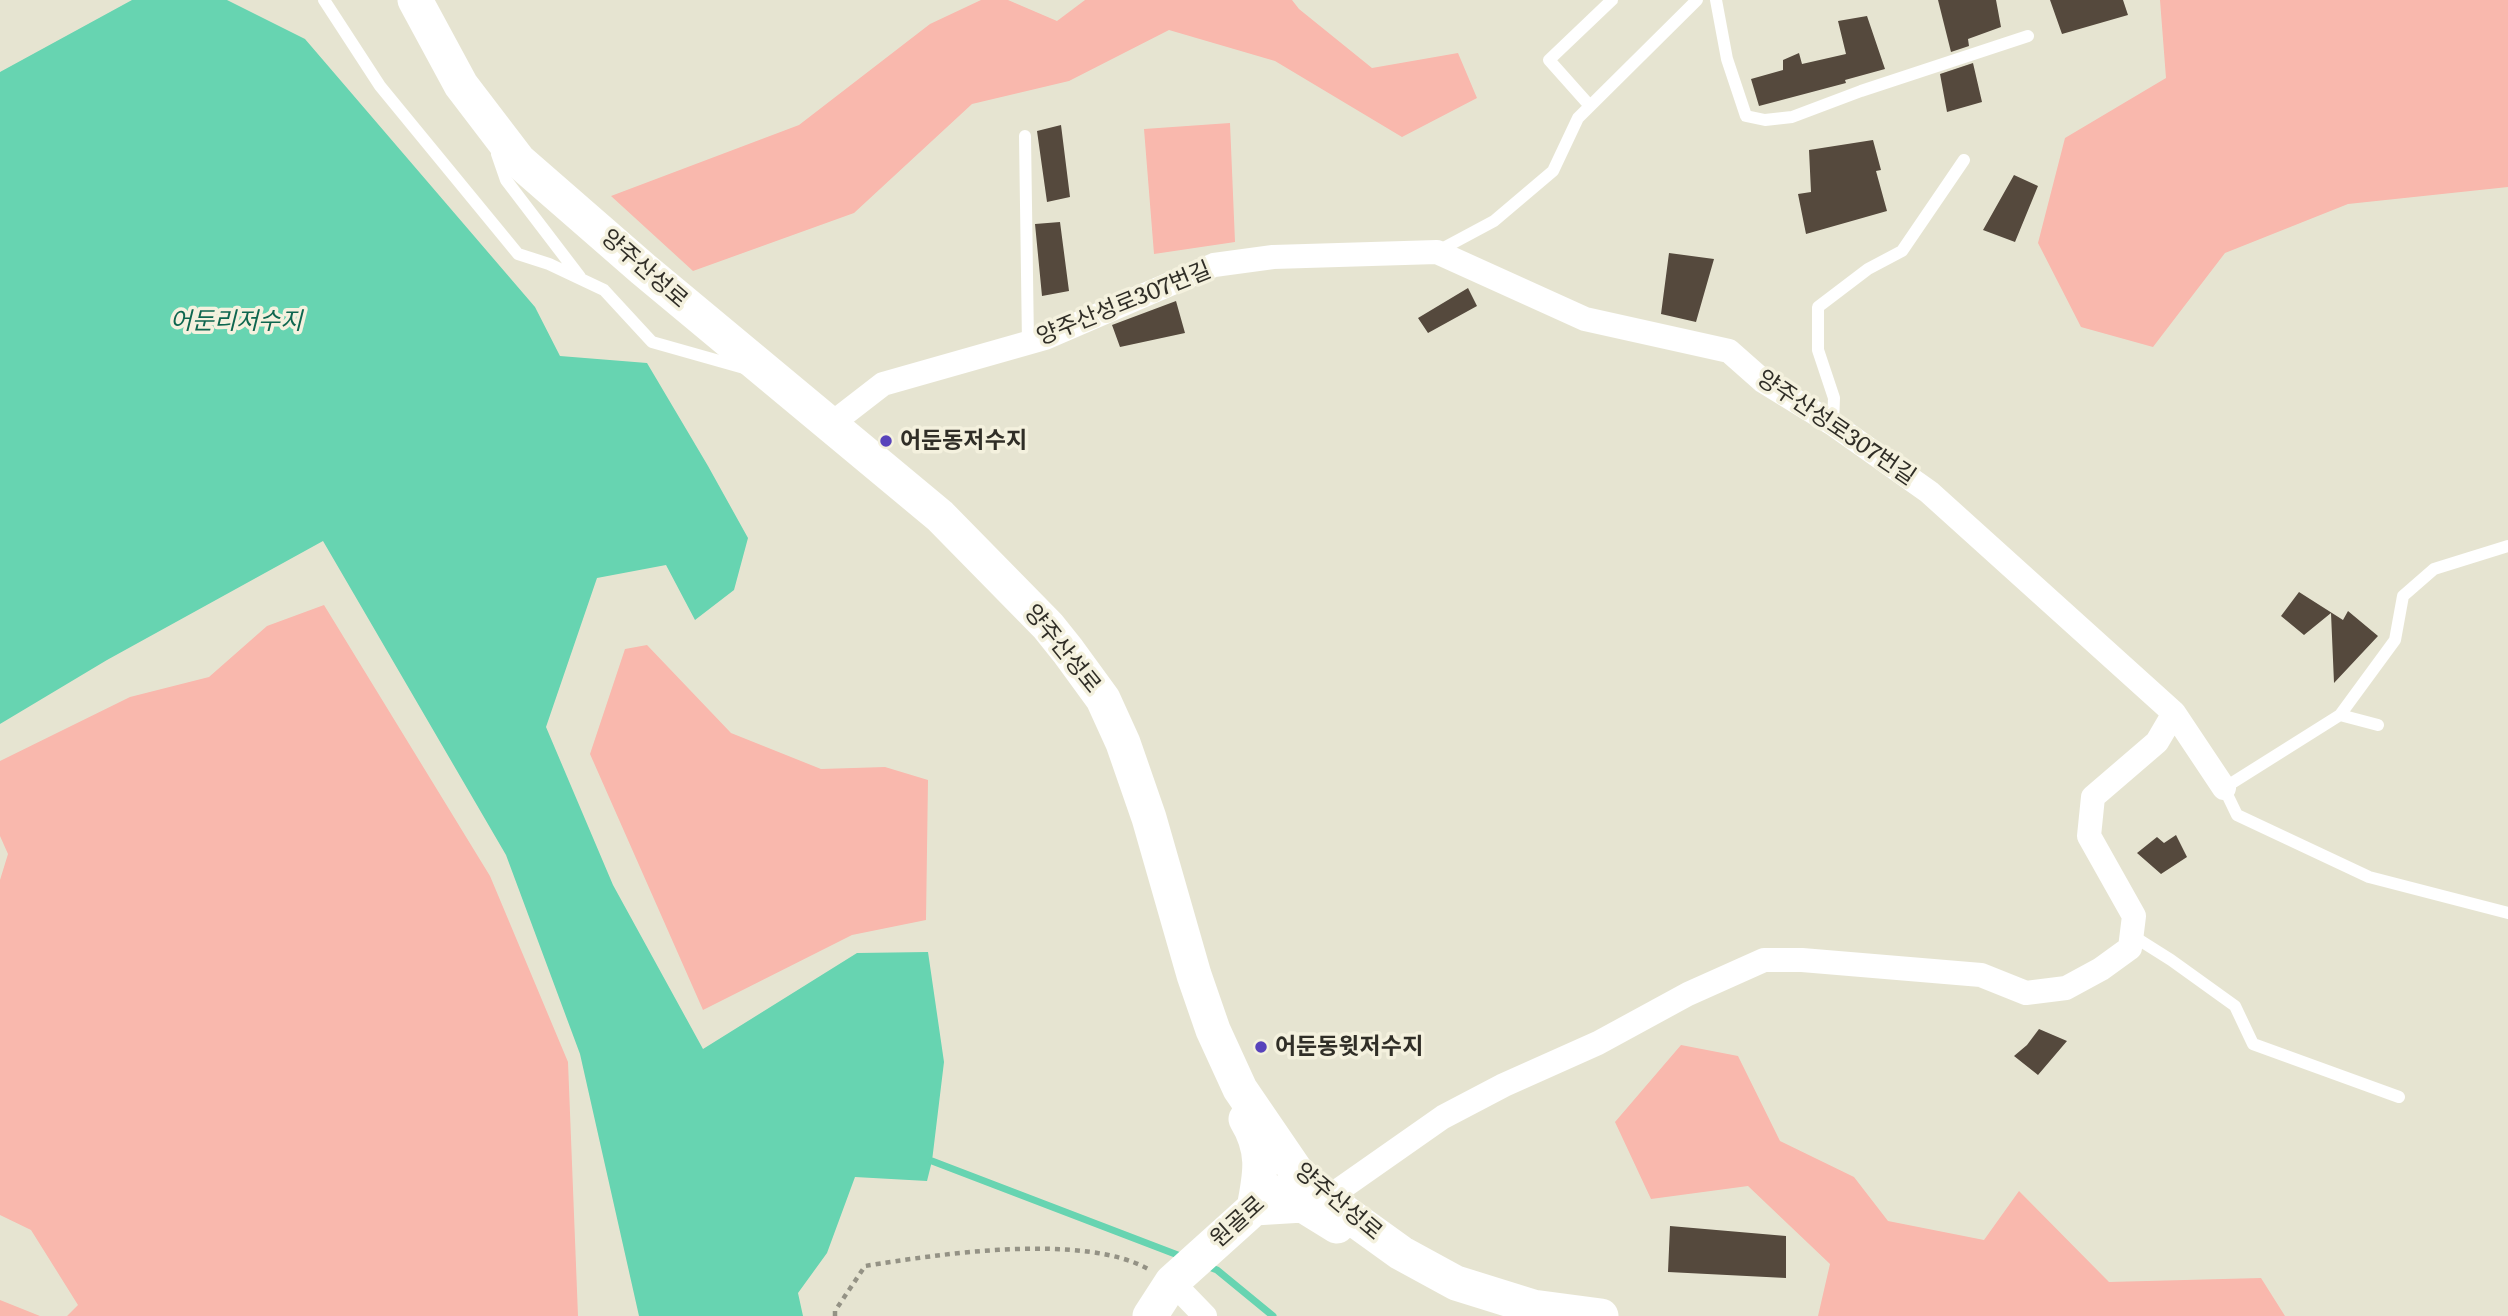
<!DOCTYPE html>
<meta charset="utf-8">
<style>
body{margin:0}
canvas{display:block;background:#e6e4d1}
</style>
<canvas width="2508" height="1316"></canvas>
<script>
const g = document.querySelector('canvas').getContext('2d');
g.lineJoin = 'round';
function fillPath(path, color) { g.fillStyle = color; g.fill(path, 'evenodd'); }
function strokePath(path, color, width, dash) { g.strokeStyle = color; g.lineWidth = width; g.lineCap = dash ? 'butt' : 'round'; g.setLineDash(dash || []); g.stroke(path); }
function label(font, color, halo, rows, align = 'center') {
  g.font = font + ' Literata,"Noto Sans KR",serif'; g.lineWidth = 7; g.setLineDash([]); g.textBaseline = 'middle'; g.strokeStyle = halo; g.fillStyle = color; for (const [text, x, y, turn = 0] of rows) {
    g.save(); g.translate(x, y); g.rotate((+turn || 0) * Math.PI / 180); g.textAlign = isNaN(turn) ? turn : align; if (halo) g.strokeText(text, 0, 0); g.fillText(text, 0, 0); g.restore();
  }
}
fillPath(new Path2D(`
 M981,0h27l49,21 28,-21h207l7,9 73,59 86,-15 19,45 -75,39 -127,-76 -106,-31 -100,51 -97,23 -118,109 -161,58 -82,-75 188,-71 131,-101z
 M2160,0h348v187l-160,17 -123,49 -72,94 -72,-20 -43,-84 27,-105 101,-60z
 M1230,123l5,119 -81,12 -10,-125z
 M324,605l166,271 78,186 10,254h-511l11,-11 -47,-75 -31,-15v-335l8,-26 -8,-18v-75l130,-64 79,-20 58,-51z
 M647,645l84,88 90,36 64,-2 43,13 -2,140 -74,15 -149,75 -113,-256 35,-105z
 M1681,1045l57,11 42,85 74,36 34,44 96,19 35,-49 90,91 152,-4 24,38h-467l12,-52 -82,-78 -97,13 -36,-77z
 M0,1300l40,16h-40z`), '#f9b8ad');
fillPath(new Path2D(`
 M132,0h95l78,39 230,268 25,49 87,7 61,103 40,72 -14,52 -39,30 -29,-55 -69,13 -51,149 67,158 90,164 154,-96 71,-1 16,110 -12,99 -5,20 -72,-4 -28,76 -29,40 5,23h-164l-59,-262 -74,-199 -183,-314 -216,119 -107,64v-652z`), '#67d4b1');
strokePath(new Path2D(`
 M932,1161l251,96
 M1204,1265l13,5 56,46`), '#67d4b1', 7);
fillPath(new Path2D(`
 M1938,0h58l5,27 -33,12 1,7 -18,6z
 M2050,0h73l5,15 -66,19z
 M1867,16l18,53 -40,11 1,3 -87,23 -8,-27 32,-9v-10l16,-7 3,11 44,-10 -8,-33z
 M1973,63l9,39 -35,10 -7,-38z
 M1061,125l9,72 -23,5 -10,-71z
 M1873,140l8,30 -5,1 11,40 -81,23 -8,-40 13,-2 -2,-42z
 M2014,175l24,11 -23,56 -32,-12z
 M1060,222l9,69 -27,5 -7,-72z
 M1669,253l45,6 -18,63 -35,-8z
 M1468,288l9,18 -49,27 -10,-15z
 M1176,301l9,32 -65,14 -8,-22z
 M2299,592l44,28 5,-9 30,25 -44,47 -3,-70 -27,22 -23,-19z
 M2176,835l11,22 -26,17 -24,-21 20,-16 7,6z
 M2039,1029l28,12 -29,34 -24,-19 13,-11z
 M1670,1226l116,10v42l-118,-6z`), '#55493d');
strokePath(new Path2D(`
 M835,1316v-5l30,-45c74,-12 220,-34 285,4`), '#949285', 4.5, [5, 5]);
strokePath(new Path2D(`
 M324,0l56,86 138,168 31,10 55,26 48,52 92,26
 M1716,0l11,59 19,57 19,4 27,-3 69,-26 167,-55
 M1590,106l-41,-46 63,-60
 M1025,136l3,207
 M497,154l9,26 74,97
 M1438,251l56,-30 59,-50 25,-53 119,-118
 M1833,424l1,-26 -16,-48v-43l50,-38 34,-18 62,-91
 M2508,546l-74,23 -31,27 -8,44 -55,75 -116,73 13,27 132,62 139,36
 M2340,715l38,10
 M2133,936l38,24 64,46 18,38 146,53`), '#fff', 12);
strokePath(new Path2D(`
 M830,425l53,-41 162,-46 169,-73 59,-8 164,-5 148,67 144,32 34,30 70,43 96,68 245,221 -17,29 -64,55 -4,39 45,80 -4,32 -29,21 -35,19 -40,5 -45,-18 -179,-15h-38l-76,34 -90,49 -94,42 -61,32 -117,82
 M2174,713l50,75
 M1172,1282l33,34`), '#fff', 24);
strokePath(new Path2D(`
 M415,0l46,85 58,76 124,108 297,247 108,110 20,25 35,48 20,44 26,75 45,157 19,55 27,59 56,82 30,28 75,54 55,30 77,24 68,9
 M1246,1119c19,31 15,54 8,89l49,-3 34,21
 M1150,1316l22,-34 100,-90`), '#fff', 35);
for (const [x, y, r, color] of [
 [886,441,7,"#5843bb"],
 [1261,1047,7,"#5843bb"]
]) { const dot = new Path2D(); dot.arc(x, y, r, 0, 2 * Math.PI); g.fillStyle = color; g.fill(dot); strokePath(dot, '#f4f1de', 2.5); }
label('23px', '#302e27', '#f4f1de', [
 ["양주산성로",644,269,41],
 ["양주산성로307번길",1124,304,-22],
 ["양주산성로307번길",1836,428,34],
 ["양주산성로",1062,649,51],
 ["양주산성로",1338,1202,40],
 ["원골로",1238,1222,-42]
]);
label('bold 23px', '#302e27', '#f4f1de', [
 ["어둔동저수지",900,441],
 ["어둔동윗저수지",1275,1047]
], 'left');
label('italic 24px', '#0e664f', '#f4f1de', [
 ["어둔리저수지",236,322]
]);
</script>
